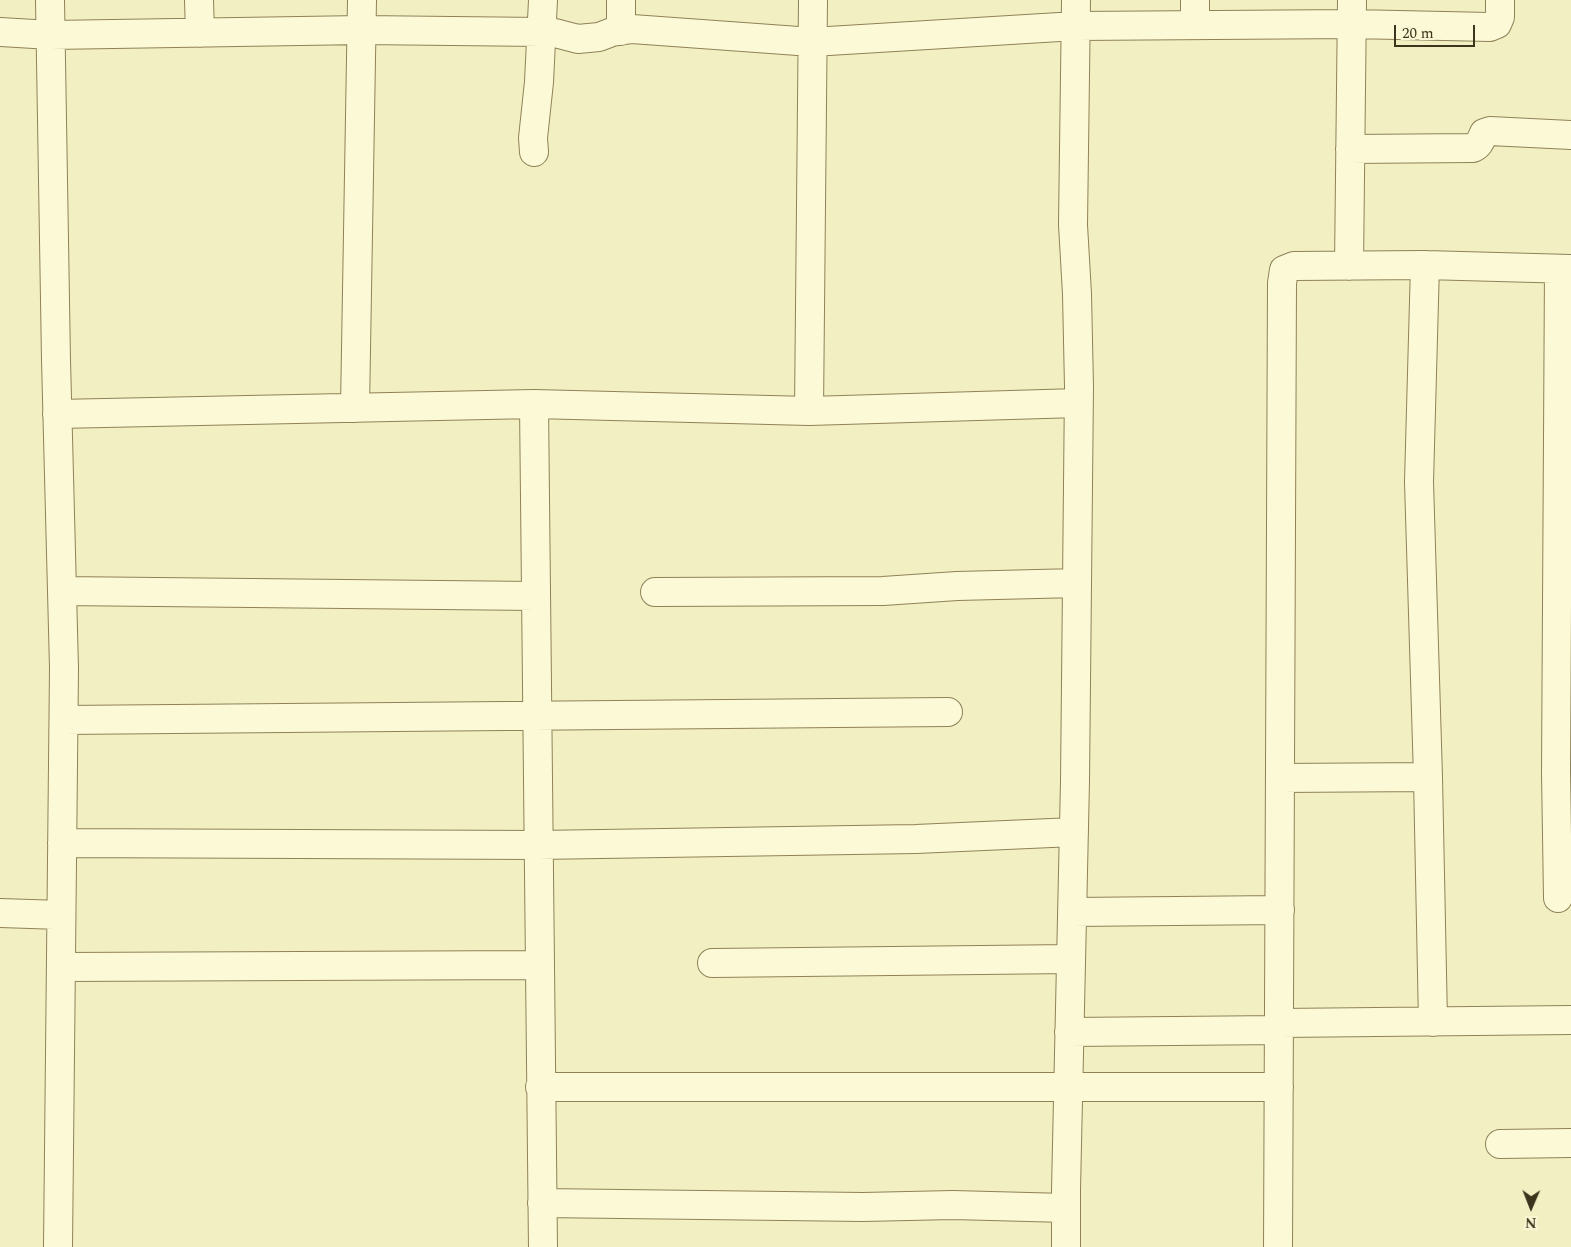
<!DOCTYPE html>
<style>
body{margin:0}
#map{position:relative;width:1571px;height:1247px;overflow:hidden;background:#f2efc3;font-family:Spectral,serif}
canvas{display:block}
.north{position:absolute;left:1506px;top:1182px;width:50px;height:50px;-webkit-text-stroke:4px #f9f7d3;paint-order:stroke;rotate:181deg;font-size:14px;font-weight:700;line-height:20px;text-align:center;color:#3d341d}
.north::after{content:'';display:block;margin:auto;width:18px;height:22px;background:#3d341d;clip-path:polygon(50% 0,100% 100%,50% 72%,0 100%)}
.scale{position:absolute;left:1394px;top:25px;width:81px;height:22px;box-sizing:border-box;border:2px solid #3d341d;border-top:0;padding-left:6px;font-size:15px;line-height:18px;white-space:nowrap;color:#3d341d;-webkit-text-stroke:4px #f9f7d3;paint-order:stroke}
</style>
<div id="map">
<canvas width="1571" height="1247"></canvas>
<div class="north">N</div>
<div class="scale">20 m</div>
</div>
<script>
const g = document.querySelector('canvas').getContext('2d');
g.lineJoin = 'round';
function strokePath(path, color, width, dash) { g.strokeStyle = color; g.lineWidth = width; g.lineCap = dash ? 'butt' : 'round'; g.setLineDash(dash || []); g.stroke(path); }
const street = new Path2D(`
 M50,0l6,360 8,308 -6,579
 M199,0l1,33
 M621,0v31
 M1195,0v25
 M0,32l51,3 311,-5 180,2 13,1 23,6 21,-2 13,-5 20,-3 180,13 264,-16 276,-2 138,3 7,-3 3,-7v-17
 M1350,149l123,-1c7,-3 8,-9 11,-15l6,-2 81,4
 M534,152l-1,-14 6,-56 4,-82
 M1425,265l-6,217 9,295 5,245
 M1349,266l3,-266
 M534,404l9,843
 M355,408l7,-408
 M809,411l4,-411
 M57,414l477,-10 275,7 269,-8
 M62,591l473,5
 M655,592l228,-1 74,-5 120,-3
 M64,720l884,-8
 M1280,778l148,-1
 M62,843l476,2 378,-6 158,-7
 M1558,898l-2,-126 3,-503
 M1072,912l208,-2
 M0,913l61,2
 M712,963l359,-4
 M61,967l478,-2
 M1280,1023l291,-3
 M1069,1032l210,-2
 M540,1087h739
 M1500,1144l71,-1
 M542,1203l321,4 90,-2 113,3
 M1066,1247v-57l9,-409 4,-394 -2,-93 -4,-69 3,-225
 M1278,1247l4,-964 2,-13 10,-4 131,-1 146,4`);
strokePath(street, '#8f8257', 30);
strokePath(street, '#fcf9d7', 28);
</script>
